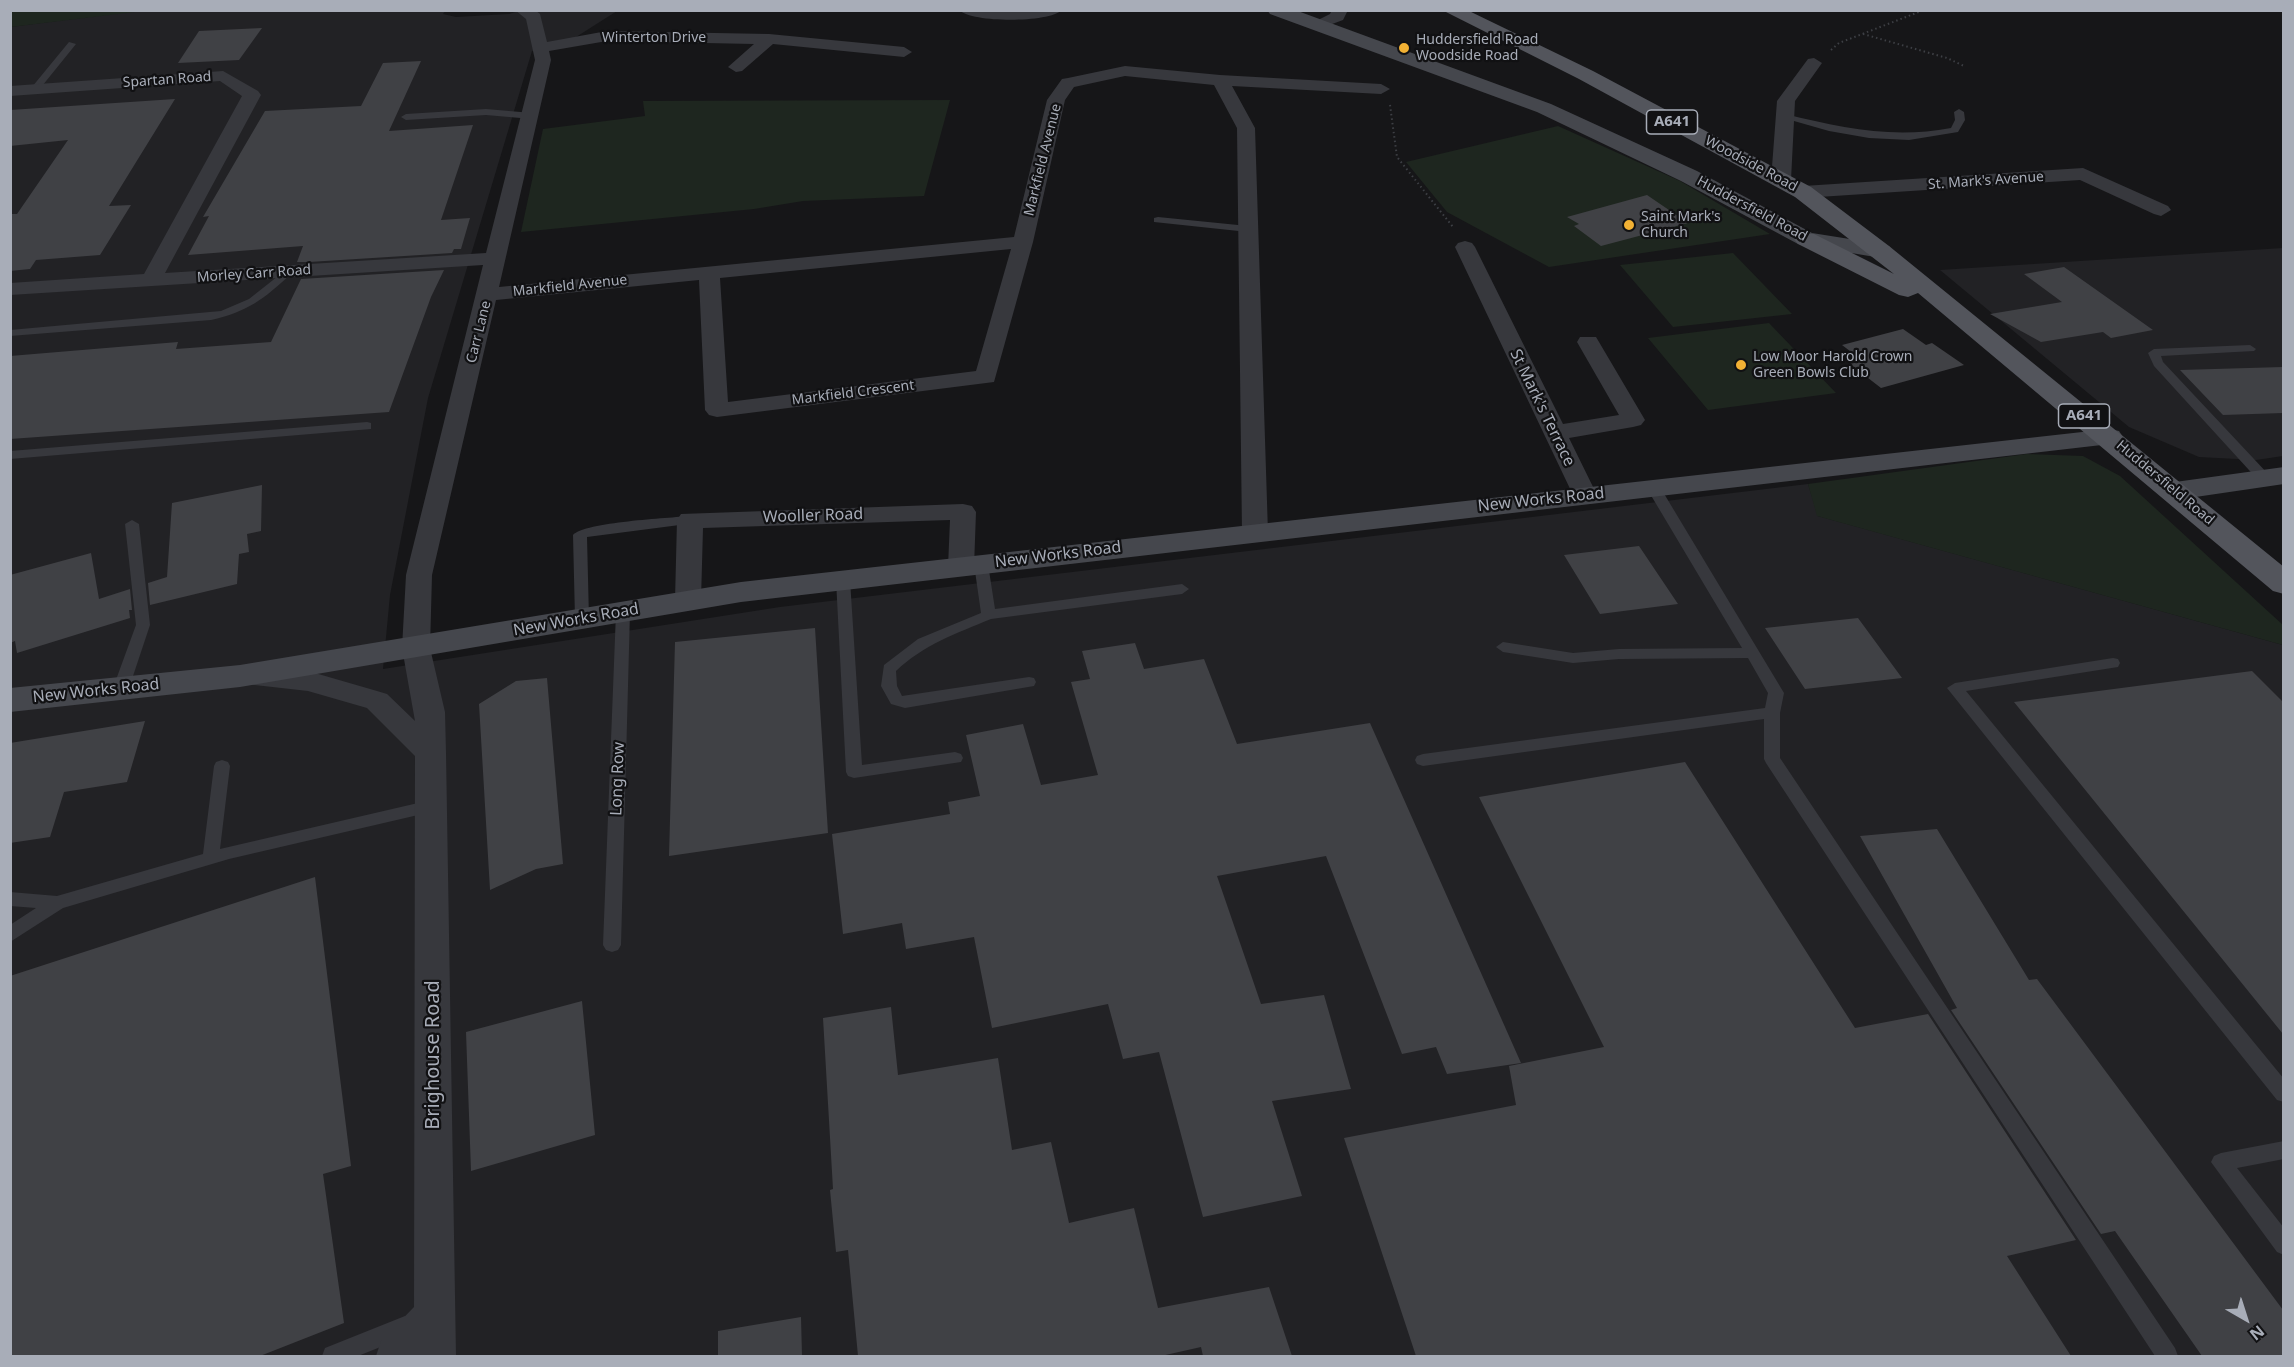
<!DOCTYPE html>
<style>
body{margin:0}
#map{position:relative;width:2294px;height:1367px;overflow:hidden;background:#161618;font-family:"Noto Sans",sans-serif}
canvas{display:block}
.frame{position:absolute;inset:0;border:12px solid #a8adb8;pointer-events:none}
.north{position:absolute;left:2216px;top:1289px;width:60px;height:60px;-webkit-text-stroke:4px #111113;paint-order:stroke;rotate:141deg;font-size:16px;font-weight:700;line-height:24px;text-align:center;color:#a8adb8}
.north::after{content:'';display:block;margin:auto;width:21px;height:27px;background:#a8adb8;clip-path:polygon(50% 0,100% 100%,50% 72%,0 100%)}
</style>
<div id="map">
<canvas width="2294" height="1367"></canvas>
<div class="frame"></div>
<div class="north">N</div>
</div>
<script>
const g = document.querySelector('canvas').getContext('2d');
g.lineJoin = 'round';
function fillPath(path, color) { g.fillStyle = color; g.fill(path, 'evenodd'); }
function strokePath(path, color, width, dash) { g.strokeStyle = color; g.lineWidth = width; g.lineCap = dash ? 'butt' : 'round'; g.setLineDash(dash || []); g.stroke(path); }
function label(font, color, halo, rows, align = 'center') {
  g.font = font + ' "Noto Sans",sans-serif'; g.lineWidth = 4.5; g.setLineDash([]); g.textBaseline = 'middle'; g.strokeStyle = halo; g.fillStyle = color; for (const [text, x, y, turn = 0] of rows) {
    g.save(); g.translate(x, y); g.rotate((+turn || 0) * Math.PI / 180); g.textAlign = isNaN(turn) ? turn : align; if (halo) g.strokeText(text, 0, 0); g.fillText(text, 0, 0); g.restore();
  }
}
fillPath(new Path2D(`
 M143,10h303l-3,4 13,3 53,-3 13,-4 95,1 -52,33 -33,7 -104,347 -38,197 -7,74 397,-62 1028,-123 10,32 465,129v711h-2272l-1,-1329z
 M2283,248v208l-27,4 -57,-3 -70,-30 -189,-157z`), '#222225');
fillPath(new Path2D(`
 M30,11v-1l113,1 -132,16v-15z
 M950,100l-26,96 -121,5 -49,8 -233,23 22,-103 102,-13 -2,-15z
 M1558,126l122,55 90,53 -221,33 -102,-55 -41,-50z
 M1733,253l59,61 -119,13 -53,-62z
 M1769,323l67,70 -128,17 -60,-72z
 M2027,454l56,2 37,20 163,149v20l-466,-129 -9,-32z`), '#1e261f');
fillPath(new Path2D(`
 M262,28l-23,32 -61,3 21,-32z
 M421,61l-32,70 84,-6 -32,95 29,-2 -9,31h-7l-2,4 -143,9h-12l6,-16 -115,9 21,-39 -6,1 62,-106 96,-5 22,-43z
 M175,99l-66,107 22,-1 -31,50 -64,5 -6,9 -20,2v-57h7l51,-74 -58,6v-36z
 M1647,195l41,28 -87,23 -27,-20 5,-2 -12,-7z
 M2064,267l89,63 -42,8 -8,-6 -62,10 -51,-28 72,-12 -38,-28z
 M444,270l-13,27 -42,115 -379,27v-83l168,-14 -2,7 95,-7 30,-63z
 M1903,329l23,16 6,-2 32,22 -83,23 -31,-24 13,-3 -21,-16z
 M2283,367v46l-60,2 -43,-45z
 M262,485l-1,46 -14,3 2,18 -10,2 -2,30 -87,21 -2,-22 19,-6 5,-74z
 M1639,546l39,58 -78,10 -36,-59z
 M91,553l8,46 31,-10 2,21h-3l1,8 -113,35 -2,-12 -5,2v-68z
 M1858,618l44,60 -97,11 -40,-61z
 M815,628l13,205 -159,23 6,-214z
 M1135,643l9,26 60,-10 33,85 133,-21 151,340 -74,11 -11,-27 -34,7 -76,-198 -109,20 44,128 63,-9 27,94 -79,12 30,95 -99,21 -44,-165 -36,7 -15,-55 -116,24 -18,-91 -68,12 -4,-26 -59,11 -11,-100 118,-20 -2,-12 32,-6 -14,-61 57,-11 18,61 57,-10 -27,-93 19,-3 -8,-28z
 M2252,671l31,31v332l-269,-332z
 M547,678l16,186 -27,5 -46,21 -11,-186 37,-23z
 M145,721l-18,61 -63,10 -14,45 -40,6v-100z
 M1685,762l170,266 73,-14 148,226 -69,16 64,100h-655l-72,-218 172,-33 -7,-39 95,-19 -125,-250z
 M1937,829l92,151 8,-1 246,331v46h-81l-87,-125 -14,3 -150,-224 6,-2 -97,-172z
 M315,877l36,289 -28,8 21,149 -84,33h-250v-380z
 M582,1001l13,134 -124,36 -5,-139z
 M891,1007l7,68 100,-17 14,92 39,-8 18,81 65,-15 24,100 111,-21 23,69h-89l-2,-9 -40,9h-303l-10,-106 -12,2 -6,-62 3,-1 -10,-171z
 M801,1317l1,39h-84v-25z`), '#404145');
strokePath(new Path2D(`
 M1863,34l84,24 17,8
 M1831,50l8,-7 85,-33
 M1390,105l7,52 56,70`), '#3d3f44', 2, [1.5, 3]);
fillPath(new Path2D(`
 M69,42l7,2 -38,47h-6v-4z
 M486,109l46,4 5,3 -5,3 -46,-4 -80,5 -5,-3 5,-3z
 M1959,109l5,3 1,8 -7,12 -49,8 -40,-2 -40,-7 -49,-14 5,-3c57,14 108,25 166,14l4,-8 -1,-8z
 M1158,217l90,9 5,3 -5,3 -94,-10v-4z
 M287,269l5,3 -1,2c-27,25 -44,38 -80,46l-201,16v-6l211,-19 28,-12z
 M2250,345l6,4 -2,2 -93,5 2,6 106,113 1,3 -6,4 -5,-1 -105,-115 -6,-13 6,-4z
 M367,422l4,1v6l-361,30v-8z
 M1653,483l7,4 124,206 -4,20v45l395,590 3,8h-23l-389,-593 -2,-4v-40l-341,47 -6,-2 -2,-4 2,-4 6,-2 342,-46 3,-15 -20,-35 -129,1 -46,4 -70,-11 -7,-5 7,-5 70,11 46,-4 123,-1 -96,-161z
 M690,516l7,4 -2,3 -108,14 2,82 -2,3h-10l-2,-3 -2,-84c12,-13 96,-17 117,-19z
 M132,520l7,4 11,101 -21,63 -8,5 -8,-5 23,-63 -11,-101z
 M981,560l7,4 7,45 187,-25 7,5 -7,5 -191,25c-34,14 -68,26 -95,52l1,15 5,10 127,-19 5,1 2,4 -2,4 -129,22 -14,-4 -10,-18 3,-21 34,-26 63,-26 -7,-49z
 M843,575l7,5 12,185 93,-13 6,2 2,4 -2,4 -107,16 -6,-2 -2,-4 -10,-192z
 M623,607l7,5 -9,333 -3,5 -6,2 -6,-2 -3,-5 13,-333z
 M2113,658l5,1 2,4 -2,4 -152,24 318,388v23l-7,-2 -330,-412 8,-5z
 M222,760l6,2 2,4 -10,83 211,-49 6,2 2,4 -2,4 -6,2 -202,47 -166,49 -53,34v-17l26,-17 -26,-2v-14l47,4 146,-42 11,-88 2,-4z
 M2284,1141v18l-47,9 47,60v27l-7,-3 -66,-90 3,-6 7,-3z
 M405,1316l8,4 3,7 -3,7 -55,22h-36l3,-8z`), '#37383d');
fillPath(new Path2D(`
 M515,10h20l5,4 7,28 60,-11 162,3 135,13 8,5 -8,5 -131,-13 -31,27 -6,1 -8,-5 26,-23 -147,-3 -58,10 2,9 -52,227 515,-50 33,-137 15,-21 6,-1 57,-12 95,9 161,9 9,5 -9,5 -149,-8 23,42 13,405 -4,6 -9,2 -9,-2 -4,-6 -5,-405 -23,-43 -89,-9 -51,11 -9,13 -32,142 -39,140 -277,35 -8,-2 -4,-5 -6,-130 -203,20 -64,275 -2,73 15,64 1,41 10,603h-80l5,-15 33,-34 1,-551 -48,-48 -59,-17 -71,-8 -4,-7 4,-7 10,-3 61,5 69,20 10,3 28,27 -13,-73 4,-73 77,-310 -473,30v-12l134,-9 98,-178 -22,-15 -210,15v-10l213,-15 35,20 3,4 -96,178 321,-20 49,-193 -9,-41zM1011,249l-35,122 -248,31 -8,-124z
 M959,10h103c-13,13 -90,13 -103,0z
 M1332,10h16l-5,10 -27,10 -6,-2 -2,-3 22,-11z
 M1814,58l8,5 -27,38 -4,79 -10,6 -7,-2 -3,-4 6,-79 31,-42z
 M2083,168l85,38 3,4 -10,6 -7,-2 -74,-34 -277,18 -10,-6 10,-6z
 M1465,241l7,2 3,4 88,177 56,-9 -42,-73 3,-5h16l3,5 46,78 -4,5 -8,2 -64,11 28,57 -3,5 -9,3 -9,-3 -3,-5 -118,-248 3,-4z
 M963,504l9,2 4,6 -2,55 -4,6 -9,2 -9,-2 -4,-6 2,-47 -247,8 -2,72 -3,6 -10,3 -10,-3 -3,-6 2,-80 4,-6z`), '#37383d');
fillPath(new Path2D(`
 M1267,10h28l256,94 146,67 115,62 69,11 8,2 4,5 -4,5 -8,2 -83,-14 -117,-63 -144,-69 -267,-98z
 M2109,429l10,2 4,6 -4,6 -1378,159 -501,85 -230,25v-24l230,-23 501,-83z
 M2284,467v17l-109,16 -10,-3 -4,-6 4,-6 10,-3z`), '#45474d');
fillPath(new Path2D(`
 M1442,10h25l126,61 218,116 78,59 395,321v27l-11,-3 -355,-298 -10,4 -9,-2 -101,-51 -4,-5 4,-5h16l80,40 -99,-77 -216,-118z`), '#53555c');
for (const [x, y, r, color] of [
 [1404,48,6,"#f2b134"],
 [1629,225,6,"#f2b134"],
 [1741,365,6,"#f2b134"]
]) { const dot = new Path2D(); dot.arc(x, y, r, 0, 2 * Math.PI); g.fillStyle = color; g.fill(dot); strokePath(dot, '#111113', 2); }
label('14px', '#a8adb8', '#111113', [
 ["Winterton Drive",654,38],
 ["Spartan Road",167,80,-4],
 ["Markfield Avenue",1043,160,-76],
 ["Woodside Road",1751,164,28],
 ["St. Mark's Avenue",1986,181,-4],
 ["Huddersfield Road",1752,209,28],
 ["Morley Carr Road",254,274,-4],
 ["Markfield Avenue",570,286,-6],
 ["Carr Lane",479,332,-76],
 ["Markfield Crescent",853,393,-7],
 ["Huddersfield Road",2165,483,40]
]);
label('14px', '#a8adb8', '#111113', [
 ["Huddersfield Road",1416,40],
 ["Woodside Road",1416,56],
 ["Saint Mark's",1641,217],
 ["Church",1641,233],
 ["Low Moor Harold Crown",1753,357],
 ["Green Bowls Club",1753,373]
], 'left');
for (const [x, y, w] of [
 [1672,122,51],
 [2084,416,51]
]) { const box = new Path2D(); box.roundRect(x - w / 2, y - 12, w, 24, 4.5); g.fillStyle = '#111113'; g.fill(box); strokePath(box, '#a8adb8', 1.5); }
label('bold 15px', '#a8adb8', null, [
 ["A641",1672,122],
 ["A641",2084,416]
]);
label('16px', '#a8adb8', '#111113', [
 ["St Mark's Terrace",1542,408,64],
 ["New Works Road",1541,500,-6],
 ["Wooller Road",813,516,-2],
 ["New Works Road",1058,555,-7],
 ["New Works Road",576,620,-10],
 ["New Works Road",96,691,-6],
 ["Long Row",618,779,-88]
]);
label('20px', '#a8adb8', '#111113', [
 ["Brighouse Road",433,1055,-90]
]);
</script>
